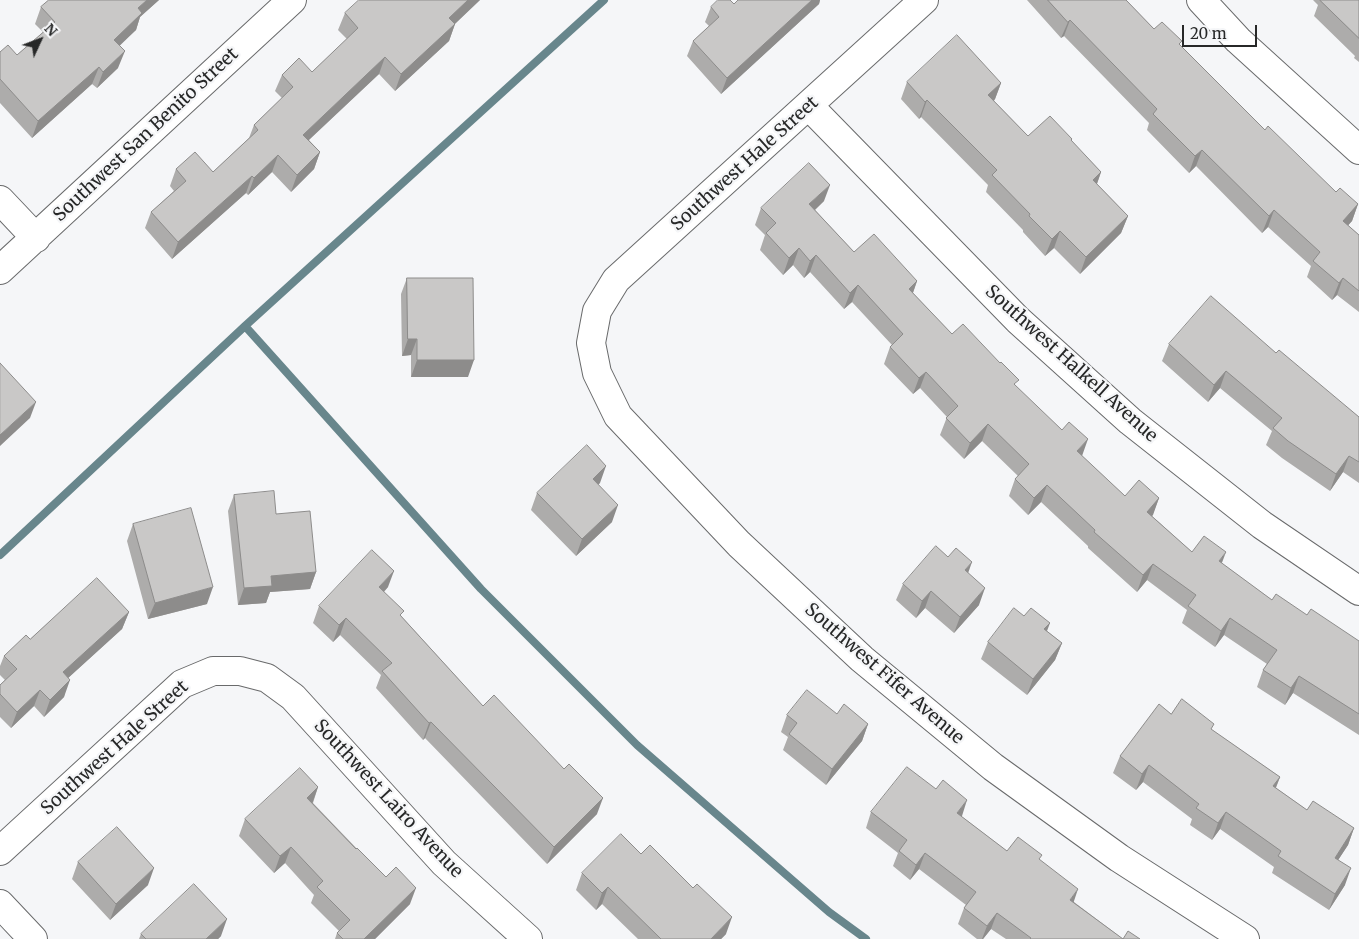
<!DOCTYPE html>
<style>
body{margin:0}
#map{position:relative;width:1359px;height:939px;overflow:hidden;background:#f5f6f8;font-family:Merriweather,serif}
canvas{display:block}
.north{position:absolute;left:15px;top:15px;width:50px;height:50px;-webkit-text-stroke:4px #f5f6f8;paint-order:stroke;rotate:47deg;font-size:14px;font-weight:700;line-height:20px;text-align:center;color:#272828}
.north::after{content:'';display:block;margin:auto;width:18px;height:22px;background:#272828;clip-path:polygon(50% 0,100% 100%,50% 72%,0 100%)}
.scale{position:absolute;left:1182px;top:25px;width:75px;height:22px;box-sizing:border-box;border:2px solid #272828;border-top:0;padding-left:6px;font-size:15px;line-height:18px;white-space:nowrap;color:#272828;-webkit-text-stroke:4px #f5f6f8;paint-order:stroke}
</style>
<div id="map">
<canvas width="1359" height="939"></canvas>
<div class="north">N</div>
<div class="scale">20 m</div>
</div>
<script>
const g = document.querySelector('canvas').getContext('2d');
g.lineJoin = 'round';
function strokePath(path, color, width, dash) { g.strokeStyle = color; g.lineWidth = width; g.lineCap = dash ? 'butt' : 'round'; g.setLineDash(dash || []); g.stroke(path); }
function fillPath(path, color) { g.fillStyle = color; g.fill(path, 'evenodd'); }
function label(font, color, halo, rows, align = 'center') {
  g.font = font + ' Merriweather,serif'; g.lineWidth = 4.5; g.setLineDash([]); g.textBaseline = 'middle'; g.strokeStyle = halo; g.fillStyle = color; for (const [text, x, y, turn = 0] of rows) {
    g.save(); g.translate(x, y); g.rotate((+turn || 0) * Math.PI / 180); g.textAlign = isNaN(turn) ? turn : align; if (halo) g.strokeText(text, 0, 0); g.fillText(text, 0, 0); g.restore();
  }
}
strokePath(new Path2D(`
 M245,326l236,263 156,156 192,167 37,27
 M0,555l245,-229 359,-326`), '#68868c', 8);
const minor = new Path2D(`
 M924,0l-308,280 -19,31 -6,32 6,30 21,43 121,128 123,115 131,108 126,91 126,81
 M1201,0l37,40 121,110
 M809,106l209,214 112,101 132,104 97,66
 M0,200l36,38
 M0,270l292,-270
 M0,851l182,-167 31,-13h27l27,7 26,19 151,166 84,76
 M0,904l33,35`);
strokePath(minor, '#696a6b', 30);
strokePath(minor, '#fff', 28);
fillPath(new Path2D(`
 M49,0h110l-19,17 -4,13 -17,15 -1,23 -21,20 -5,-4 -60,54 -32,-35v-51l17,3 26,-23 -8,-8 6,-17z
 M480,0l-25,24 -6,17 -54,50 -16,-17 -70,66 11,12 -6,17 -23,23 -19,-20 -24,23 -2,-2 -74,66 -27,-31 6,-16 23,-21 -4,-5 6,-17 37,3 36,-34 5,-13 28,-27 -7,-7 7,-16 30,-3 35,-33 -9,-9 7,-17z
 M738,0h82l-1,4 -98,90 -34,-38 6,-15 16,-15 -4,-4 6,-15 23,-3z
 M1027,0h99l28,29 26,17 85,84 71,62 22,12 -6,17 -4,4 11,10v77l-22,-17 -5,5 -25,-23 4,-11 -43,-39 -6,6 -66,-67 -7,7 -42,-43 2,-7 -85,-87 -3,2z
 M1313,0h46v62l-5,-4 1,-2 -41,-40 4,-11z
 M907,82l94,1 -6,16 -1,2 34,35 44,3 -1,2 30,31 -4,12 31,32 -7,17 -41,41 -26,-26 -9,8 -22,-24v-2l-37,-38 2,-7 -67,-68 -2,2 -18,-20z
 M824,201l-9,9 39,42 63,29 -4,12 39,41 64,52 66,70 43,40 34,2 -7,18 40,36 29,11 51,37 35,15 52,26v94l-66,-42 -8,12 -28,-18 6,-17 4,-6 -43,-29 -9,12 -33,-24 5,-13 -40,-30 -10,12 -49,-44v-2l-47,-44 -13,13 -19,-19 6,-17 3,-3 -36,-35 -18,18 -24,-24 7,-18 -27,-29 -7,6 -29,-30 6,-17 2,-2 -40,-43 -8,7 -34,-37 -6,6 -11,-13 -10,10 -23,-25 5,-15 -10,-10 6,-17z
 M407,278l61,99h-57v-22l-9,1 -1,-62z
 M1169,344l107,9 83,64v66l-16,-11 -13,19 -48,-33 -16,-13 6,-14 -52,-43 -12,14 -46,-41z
 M600,483l-2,1 14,38 -36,34 -45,-46 6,-17z
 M234,495l82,77 -6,17 -40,3 -4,11 -28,2 -10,-94z
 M133,524l74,80 -59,15 -21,-78z
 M968,573l11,32 -25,28 -29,-25 -9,10 -20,-18 7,-16z
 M388,587l-4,5 18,25 81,89 114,108 -50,50 -122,-126 -2,2 -47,-52 5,-13 -41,-40 -7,7 -20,-19 6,-17z
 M129,612l-7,17 -54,49 -4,19 -20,20 -10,-11 -23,22 -11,-11v-32l5,-5 -5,-5v-9l4,-10 26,-17z
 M1024,616l23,15 15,12 -7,17 -28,35 -46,-36 7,-17z
 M837,714l31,10 -6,17 -36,44 -43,-35 5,-13 -7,-5 6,-17z
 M1171,714l41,16 68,47 -4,11 31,22 47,18 -6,17 -10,15 7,25 -16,25 -57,-37 2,-6 -54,-38 -8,11 -22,-15 2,-6 -49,-37 -7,8 -23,-17 7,-17z
 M318,787l-5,16 97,101 -35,35h-40l2,-6 2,-2 -28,-28 3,-8 -29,-32 -11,10 -35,-37 6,-17z
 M936,789l25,27 46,35 33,9 34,42 49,37h17h-134l-15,-10 -8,10h-6l-19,-15 6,-16 2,-3 -47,-36 -9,11 -17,-14 5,-13 -32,-25 5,-16z
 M641,854l85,80 -5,5h-83l-36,-35 -6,6 -20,-20 6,-17z
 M78,862l70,23 -38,35 -38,-41z
 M141,934l80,2 -3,3h-79z`), '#adacab');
fillPath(new Path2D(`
 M147,0h12l-19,17 -4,13 -28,27 6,-17 24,-32z
 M468,0h12l-37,35 6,-17z
 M812,0h8l-1,4 -98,90 6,-16z
 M1070,20l-6,16 -3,2 7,-16z
 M455,24l-6,17 -54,50 6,-17z
 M125,51l-7,17 -21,20 6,-16z
 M385,57l-6,17 -82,77 6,-16z
 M99,67l-7,17 -60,54 6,-17z
 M1001,83l-6,16 -13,13 6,-17z
 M927,100l-6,17 -2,2 6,-17z
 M1202,150l-6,16 -7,7 6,-17z
 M320,152l-6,17 -23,23 6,-17z
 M278,155l-6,17 -24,23 6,-17z
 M1101,172l-6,17 -2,-9z
 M252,176l-6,17 -74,66 6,-17z
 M830,185l-6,16 -21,20 6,-17z
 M1358,204l-6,17 -15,17 6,-17z
 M1274,210l-6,17 -6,6 7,-17z
 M1128,216l-7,17 -41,41 6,-17z
 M1060,231l-6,17 -9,8 7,-17z
 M799,248l-6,17 -10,10 6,-17z
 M816,255l-6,17 -6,6 6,-17z
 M1343,278l-6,17 -5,5 7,-17z
 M917,281l-6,17 -2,-9z
 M858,285l-6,17 -8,7 6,-16z
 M408,339h9l-6,16 -9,1z
 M417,360h57l-6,17h-57z
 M1226,371l-6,17 -12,14 6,-17z
 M926,372l-6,16 -7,6 6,-16z
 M36,402l-6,16 -30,28v-11z
 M988,424l-6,17 -18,18 6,-16z
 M1088,439l-6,17 -5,-5z
 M1349,456l-6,16 -13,19 6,-17z
 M606,466l-6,17 -13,13 6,-17z
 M1047,485l-6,17 -13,13 6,-17z
 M1159,498l-6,17 -12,13 6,-16z
 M618,505l-6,17 -36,34 6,-17z
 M1226,552l-6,16 -1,-7z
 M972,562l-6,17 -1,-9z
 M1153,564l-6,16 -10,12 6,-17z
 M394,571l-6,16 -15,16 6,-16z
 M316,572l-6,17 -40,3 -4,11 -28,2 6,-17 27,-12z
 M213,587l-6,17 -59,15 7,-16z
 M985,588l-6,17 -25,28 6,-16z
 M931,591l-6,17 -9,10 6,-17z
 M129,612l-7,17 -66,60 7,-17z
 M346,618l-6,17 -7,7 6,-17z
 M1230,618l-6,17 -9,12 6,-16z
 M1050,623l-6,16v-10z
 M1062,643l-7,17 -28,35 6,-16z
 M1299,676l-6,17 -8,12 6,-17z
 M70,680l-6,17 -20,20 6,-17z
 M40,690l-6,16 -23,22 6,-16z
 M431,722l-6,16 -2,2 6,-17z
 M868,724l-6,17 -36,44 6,-16z
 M1149,765l-6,17 -7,8 6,-16z
 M1280,777l-7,17v-8z
 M318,787l-6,17 -5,-6z
 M603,798l-6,16 -50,50 7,-17z
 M967,800l-5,16 -11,12 6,-15z
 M1226,812l-6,17 -8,11 6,-17z
 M1354,828l-6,17 -19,29 6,-16z
 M291,847l-6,16 -11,10 6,-17z
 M925,853l-6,16 -9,11 6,-15z
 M154,868l-6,17 -38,35 6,-16z
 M1351,868l-6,17 -16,25 6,-16z
 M608,887l-6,17 -6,6 6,-17z
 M416,888l-6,16 -35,35h-11z
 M1078,889l-5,15 -3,-4z
 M997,913l-6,16 -8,10h-1l5,-13z
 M732,917l-6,17 -5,5h-10z
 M227,919l-6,17 -3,3h-12z`), '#8d8c8b');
const building = new Path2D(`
 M49,0h98l-9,8 4,5 -28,27 11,11 -22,21 -4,-5 -61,54 -38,-42v-27l8,-7 9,10 38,-33 -14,-15z
 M359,0h109l-19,18 6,6 -54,50 -16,-17 -82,78 17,17 -23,23 -19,-20 -24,23 -2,-2 -74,66 -27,-30 35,-31 -10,-12 19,-17 18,20 45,-42 -4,-5 39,-38 -11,-12 17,-17 13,14 46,-44 -13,-15z
 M718,0h12l4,4 4,-4h74l-85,78 -34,-37 26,-24 -8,-10z
 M1048,0h78l28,29 8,-7 20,19 -3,3 86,86 3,-4 68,66 4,-4 18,16 -15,17 16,14v56l-16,-13 -4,5 -26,-22 7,-9 -46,-42 -5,6 -67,-66 -7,6 -42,-42 4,-5 -87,-89 -2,2z
 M1320,0h39v38z
 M957,35l44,48 -13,12 40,41 22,-20 22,23 -1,1 30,32 -8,8 35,36 -42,41 -26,-26 -8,8 -23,-23 1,-2 -38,-39 5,-5 -70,-70 -2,2 -18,-20z
 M809,163l21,22 -21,19 45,48 20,-18 43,47 -8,8 43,45 11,-10 37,39 1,-1 18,18 -5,4 48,46 7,-8 19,17 -11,12 48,45 14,-16 20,18 -12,14 45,40 12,-16 22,16 -7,9 53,39 4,-6 31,21 4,-6 48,32v73l-60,-38 -8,12 -28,-18 14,-20 -47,-32 -9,13 -33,-25 8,-11 -43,-31 -10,11 -49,-43 1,-2 -48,-45 -13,13 -19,-19 14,-15 -41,-40 -18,19 -24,-25 12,-12 -32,-34 -7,6 -29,-31 13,-13 -45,-49 -8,8 -34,-38 -6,6 -11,-13 -10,10 -23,-25 10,-10 -15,-15z
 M407,278h66l1,82h-57v-21h-9z
 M1211,296l65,57 3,-3 80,67v45l-10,-6 -13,18 -48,-33 -15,-13 9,-10 -56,-47 -12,14 -45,-41z
 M0,363l36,39 -36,33z
 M587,445l19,21 -13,13 25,26 -36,34 -45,-46z
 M274,491l2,23 34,-3 6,61 -45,4 1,10 -28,2 -10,-93z
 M191,508l22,79 -58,16 -22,-79z
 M936,546l12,11 8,-9 16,14 -7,8 20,18 -25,29 -29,-26 -9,10 -19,-17z
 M372,550l22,21 -15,16 25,24 -4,4 83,91 11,-11 70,74 5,-5 34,34 -49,49 -123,-125 -2,1 -47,-52 10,-8 -46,-45 -7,7 -20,-19z
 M97,578l32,34 -66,60 7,8 -20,20 -10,-10 -23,22 -17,-18v-9l17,-16 -13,-13 22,-21 4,4z
 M1014,608l10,8 7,-8 19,15 -6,6 18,14 -29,36 -45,-37z
 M807,690l30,24 7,-10 24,20 -36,45 -43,-35 8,-11 -10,-8z
 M1182,699l32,25 -3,5 69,48 -7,9 34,24 6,-9 41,27 -19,30 16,10 -16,26 -57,-38 3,-5 -55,-39 -8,11 -22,-15 3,-4 -50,-39 -7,9 -22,-18 39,-52 12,10z
 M907,767l29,22 7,-9 24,20 -10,13 50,38 11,-14 24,18 -3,4 39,30 -8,11 53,39 5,-8 12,8h-110l1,-1 -34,-25 -10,13 -23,-18 12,-16 -51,-39 -9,12 -17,-14 8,-11 -36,-28z
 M300,768l18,19 -11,11 49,51 1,-1 29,29 10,-10 20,21 -52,51h-21l-6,-6 13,-13 -33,-33 6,-6 -32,-34 -11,9 -35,-37z
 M117,827l37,41 -38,36 -38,-42z
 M621,834l20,20 9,-9 43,43 4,-4 35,33 -21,22h-50l-53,-52 -6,6 -20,-20z
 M194,884l33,35 -21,20h-60l-5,-5z`);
fillPath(building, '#c9c8c7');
strokePath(building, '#8d8c8b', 1);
label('18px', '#272828', '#f5f6f8', [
 ["Southwest San Benito Street",146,135,-43],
 ["Southwest Hale Street",745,164,-42],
 ["Southwest Halkell Avenue",1071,364,42],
 ["Southwest Fifer Avenue",884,674,41],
 ["Southwest Hale Street",115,748,-42],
 ["Southwest Lairo Avenue",388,799,47]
]);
</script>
